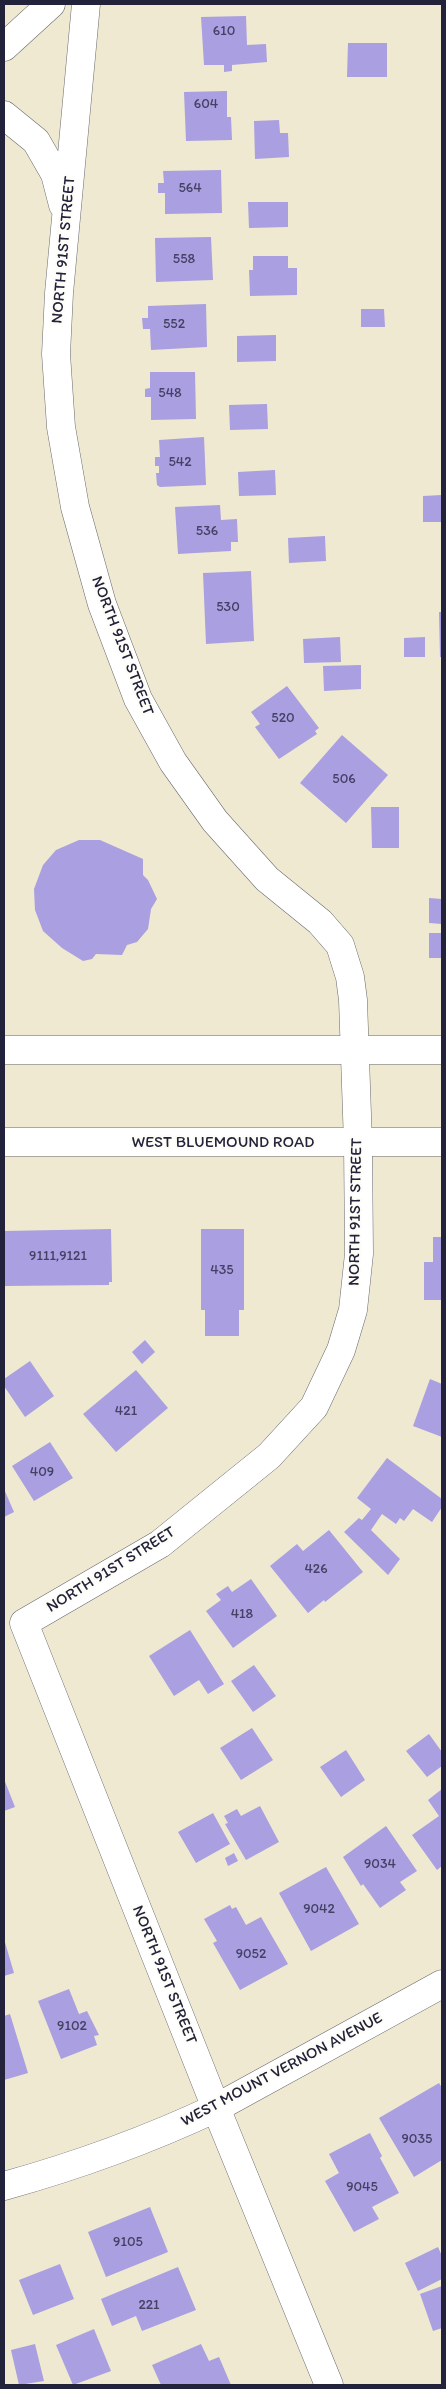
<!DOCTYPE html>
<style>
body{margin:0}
#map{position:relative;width:446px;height:2389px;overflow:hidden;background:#eee9d0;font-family:Itim,sans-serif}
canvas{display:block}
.frame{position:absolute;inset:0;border:5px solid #22223b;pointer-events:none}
</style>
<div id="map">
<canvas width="446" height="2389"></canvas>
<div class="frame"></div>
</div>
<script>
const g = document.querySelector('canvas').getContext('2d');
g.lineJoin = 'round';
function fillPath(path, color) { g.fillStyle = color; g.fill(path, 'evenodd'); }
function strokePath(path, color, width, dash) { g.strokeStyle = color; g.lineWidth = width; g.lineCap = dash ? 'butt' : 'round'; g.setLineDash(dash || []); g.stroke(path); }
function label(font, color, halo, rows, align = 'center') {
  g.font = font + ' Itim,sans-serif'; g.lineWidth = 4.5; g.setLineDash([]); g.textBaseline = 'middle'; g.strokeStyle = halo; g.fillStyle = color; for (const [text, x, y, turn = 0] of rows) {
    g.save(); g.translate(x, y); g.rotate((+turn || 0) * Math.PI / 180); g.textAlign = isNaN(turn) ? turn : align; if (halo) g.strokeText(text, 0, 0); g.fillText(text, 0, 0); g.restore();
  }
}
fillPath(new Path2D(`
 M246,16l1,29 19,-1 1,18 -35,3v6l-8,1v-7h-20l-3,-48z
 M348,43h39v34h-40z
 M227,91v26h4l1,23 -46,1 -2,-49z
 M279,120l1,13h8l1,24 -34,2 -1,-38z
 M221,170l1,43 -57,1v-21h-7v-10h6l-1,-12z
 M248,202h40v25l-39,1z
 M211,237l2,43 -57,2 -1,-44z
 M253,256h35v12h9v27l-47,1 -1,-26h4z
 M206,304l1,43 -56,3 -1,-21h-7l-1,-11h6v-12z
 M361,309h23l1,18h-24z
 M276,335v26l-39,1v-26z
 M150,372h45l1,47 -45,1v-23h-6v-8l5,-1z
 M267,404l1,25 -38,1 -1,-25z
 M204,437l2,48 -46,2 -3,-2 -1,-12h3v-7h-4v-9h5l-1,-17z
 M275,470l1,25 -37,1 -1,-24z
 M442,495v27h-19v-26z
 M220,505l1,15 16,-1 1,23h-7v9l-53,3 -3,-47z
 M325,536l1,25 -37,2 -1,-25z
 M251,571l3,70 -48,3 -3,-71z
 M439,612h3v45h-2z
 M340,637l1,25 -37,1 -1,-24z
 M425,637v20h-21v-19z
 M361,665v24l-37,2 -1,-25z
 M287,686l32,42 -4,3 2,3 -38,25 -24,-32 5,-3 -9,-12z
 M342,735l46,40 -42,48 -46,-40z
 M371,807h28v41h-27z
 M79,840h21l43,19v16l5,5 9,19 -6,10 -3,20 -11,13 -10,3 -5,10 -26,-1 -4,5 -9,2 -21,-13 -19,-17 -8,-21 -1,-21 9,-24 13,-15z
 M429,898l13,1v25l-13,-1z
 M429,933h13v25h-13z
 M111,1229l1,53h-3v3l-105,1v-55z
 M201,1229h43v81h-5v26h-34v-26h-4z
 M433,1237h9v63h-18v-38h9z
 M145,1340l10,12 -13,12 -10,-12z
 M30,1361l24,35 -29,21 -21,-31v-7z
 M136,1370l32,38 -52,44 -33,-38z
 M430,1379l12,5v53l-29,-11z
 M50,1442l23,36 -39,23 -22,-35z
 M387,1458l55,41v8l-10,15 -19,-13 -9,12 -4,-3 -4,6 -14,-10 -11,16 29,29 -12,16 -44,-43 15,-14 3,2 9,-11 -14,-11z
 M4,1489l10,23 -10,5z
 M329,1530l34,42 -38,30 -1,-2 -16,13 -38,-47 27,-22 6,7z
 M251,1579l26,37 -44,32 -27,-37 15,-11 -5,-6 12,-8 4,6z
 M190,1630l34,54 -16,10 -9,-14 -25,16 -25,-40z
 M254,1665l22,31 -23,16 -22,-31z
 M252,1728l21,32 -32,20 -21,-32z
 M429,1734l13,18v14l-15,11 -21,-26z
 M346,1750l19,30 -24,17 -21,-30z
 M4,1779l11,28 -11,4z
 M442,1789v77l-5,4 -25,-35 27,-19 -11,-16z
 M260,1806l19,36 -33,18 -21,-36 3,-1 -4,-7 13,-7 4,7z
 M213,1813l17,31 -34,19 -18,-31z
 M386,1826l31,45 -17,11 6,8 -26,18 -17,-24 -2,2 -18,-29z
 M234,1853l4,8 -10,5 -3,-8z
 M326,1867l33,57 -48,27 -32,-58z
 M230,1905l2,4 4,-2 10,18 15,-8 27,47 -48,26 -27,-47 4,-2 -13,-22z
 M4,1939l10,34 -10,3z
 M69,1989l10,25 8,-3 12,24 -5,1 3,9 -36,14 -23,-58z
 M10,2014l18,59 -24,7v-64z
 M439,2083l3,5v72l-28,17 -35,-59z
 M370,2133l12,23 -2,2 19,35 -27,14 7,12 -25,13 -29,-51 14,-8 -10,-19z
 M150,2207l18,45 -62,25 -18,-45z
 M438,2247l4,9v23l-24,12 -13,-28z
 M60,2264l14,35 -41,16 -14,-35z
 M178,2267l18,43 -54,21 -6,-15 -24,10 -11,-27z
 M442,2286v42l-9,3 -13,-37z
 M94,2329l17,42 -38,14 -17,-40z
 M35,2344l9,37 -25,4 -8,-35z
 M201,2344l8,17 10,-4 12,28h-70l-9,-20z`), '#a99fe1');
const minor = new Path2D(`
 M86,4l-27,289 -3,61 5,73 14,80 27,97 36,95 35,63 42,59 52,58 53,43 20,23 10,32 3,23 5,143 1,111 -6,56 -12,40 -27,57 -45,49 -109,88 -136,79 192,485 113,277
 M4,47l47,-43
 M4,115l32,26 19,33 8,31
 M4,2186c72,-20 144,-46 212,-78l226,-124`);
const major = new Path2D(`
 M4,1050h438
 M4,1142h438`);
strokePath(minor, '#69686f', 29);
strokePath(major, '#69686f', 29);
strokePath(minor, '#fff', 28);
strokePath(major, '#fff', 28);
label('14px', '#444164', null, [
 ["610",224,31],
 ["604",206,104],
 ["564",190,188],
 ["558",184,259],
 ["552",174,324],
 ["548",170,393],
 ["542",180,462],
 ["536",207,531],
 ["530",228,607],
 ["520",283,718],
 ["506",344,779],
 ["9111,9121",58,1256],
 ["435",222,1270],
 ["421",126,1411],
 ["409",42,1472],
 ["426",316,1569],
 ["418",242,1614],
 ["9034",380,1864],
 ["9042",319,1909],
 ["9052",251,1954],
 ["9102",72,2026],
 ["9035",417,2139],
 ["9045",362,2187],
 ["9105",128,2242],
 ["221",149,2305]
]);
label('16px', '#22223b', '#fdfcf7', [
 ["NORTH 91ST STREET",64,250,-85],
 ["NORTH 91ST STREET",122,646,69],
 ["WEST BLUEMOUND ROAD",223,1143],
 ["NORTH 91ST STREET",356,1212,-89],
 ["NORTH 91ST STREET",111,1570,-32],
 ["NORTH 91ST STREET",164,1975,68],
 ["WEST MOUNT VERNON AVENUE",282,2070,-28]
]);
</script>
